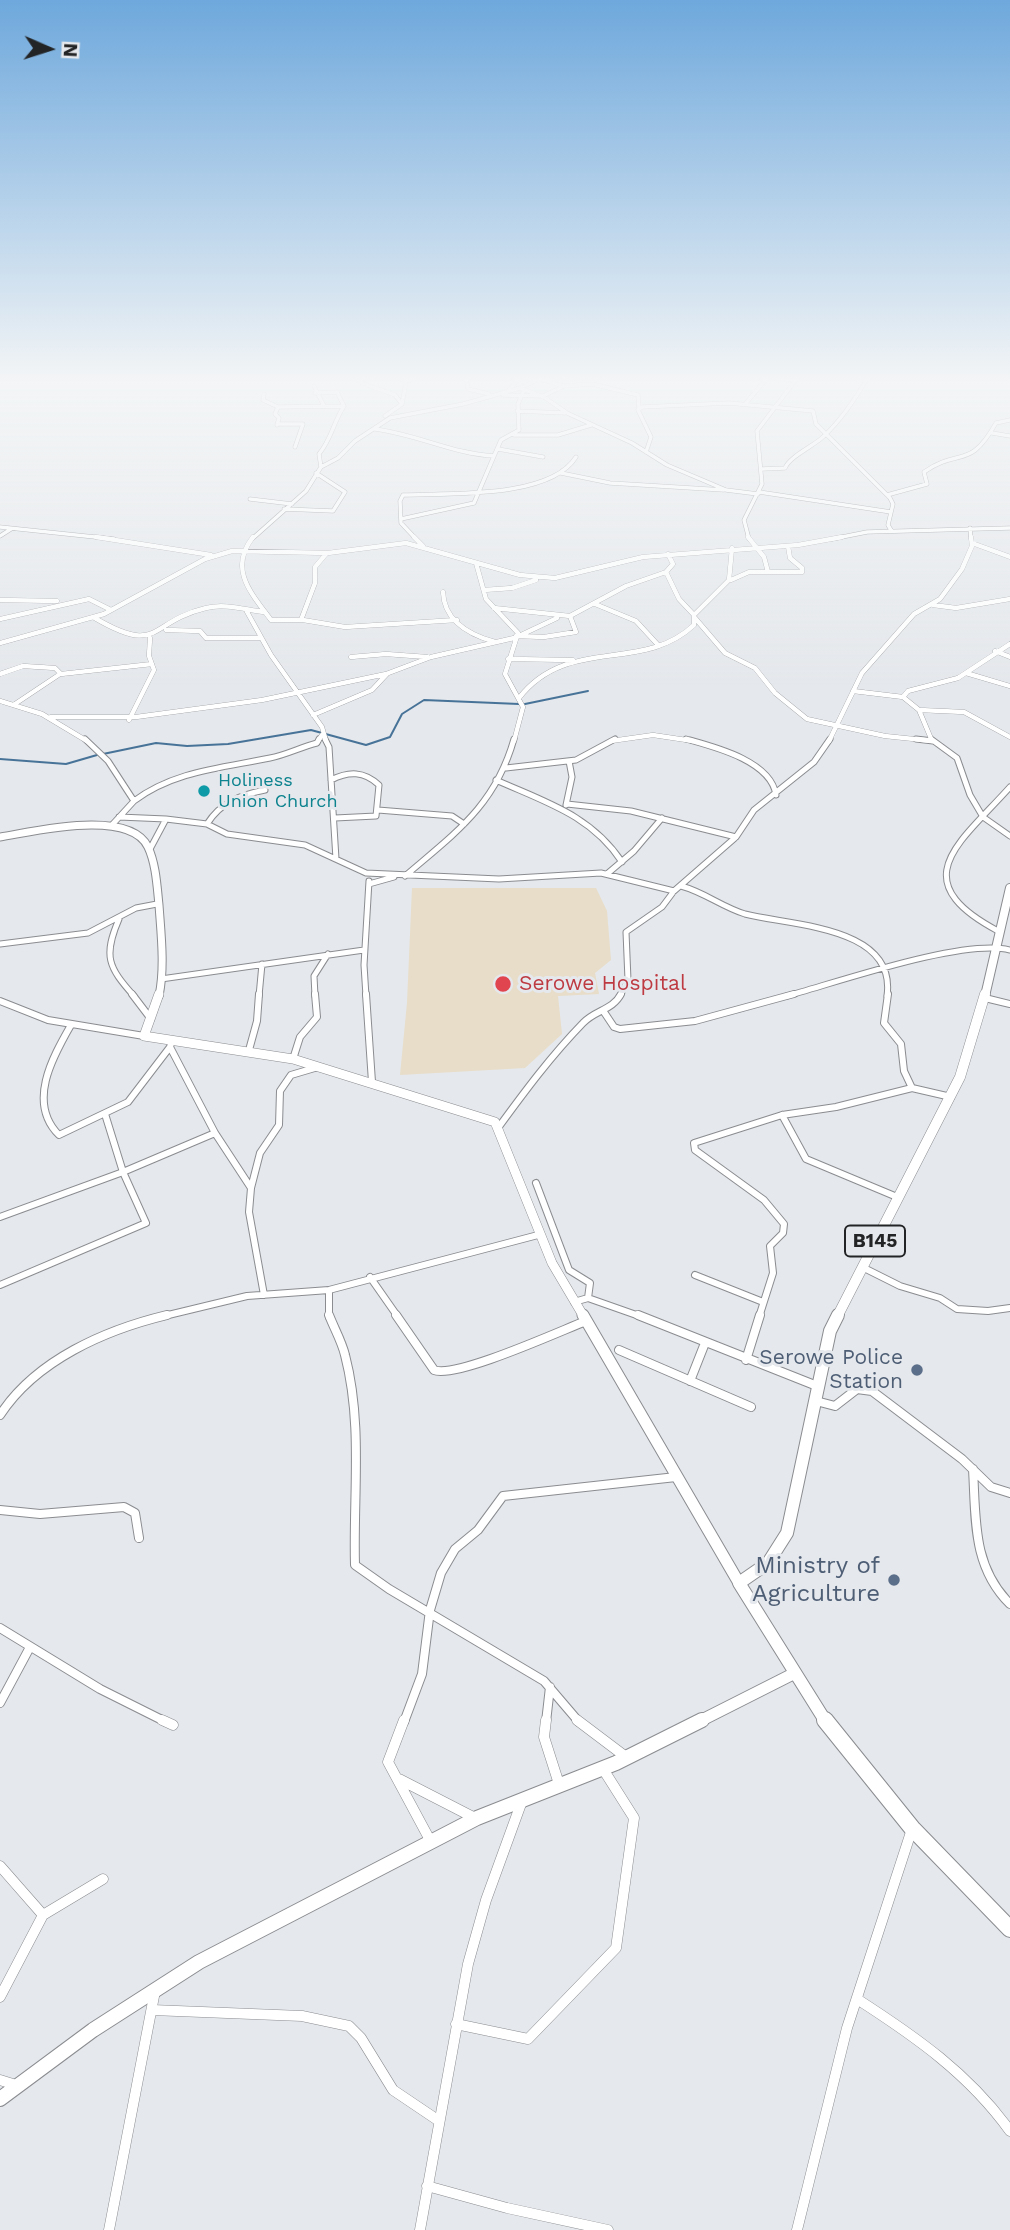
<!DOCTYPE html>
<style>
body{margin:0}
#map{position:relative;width:1010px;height:2230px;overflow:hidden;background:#e5e8ec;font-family:"Work Sans",sans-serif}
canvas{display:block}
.north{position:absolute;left:14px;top:14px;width:70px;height:70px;-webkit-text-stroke:5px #e5e8ec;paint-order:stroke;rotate:93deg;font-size:19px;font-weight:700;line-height:28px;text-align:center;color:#232425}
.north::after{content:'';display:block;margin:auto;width:24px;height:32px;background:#232425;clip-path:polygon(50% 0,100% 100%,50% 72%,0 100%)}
</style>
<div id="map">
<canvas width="1010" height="2230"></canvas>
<div class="north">N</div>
</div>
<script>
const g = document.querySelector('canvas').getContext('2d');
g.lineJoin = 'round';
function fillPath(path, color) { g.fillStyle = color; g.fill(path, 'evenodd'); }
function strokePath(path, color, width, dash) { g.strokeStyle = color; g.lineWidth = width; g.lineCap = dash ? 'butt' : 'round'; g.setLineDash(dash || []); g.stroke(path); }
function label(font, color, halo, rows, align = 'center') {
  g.font = font + ' "Work Sans",sans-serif'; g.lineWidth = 6; g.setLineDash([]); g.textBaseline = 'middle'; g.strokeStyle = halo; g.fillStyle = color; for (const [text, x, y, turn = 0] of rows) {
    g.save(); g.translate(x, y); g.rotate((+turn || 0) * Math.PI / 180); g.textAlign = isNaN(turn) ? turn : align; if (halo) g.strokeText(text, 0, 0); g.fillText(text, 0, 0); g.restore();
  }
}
fillPath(new Path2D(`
 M412,888h184l11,23 4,49 -16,13 4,21 -41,2 4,38 -37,34 -125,7 7,-72z`), '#e8ddc8');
strokePath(new Path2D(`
 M525,704l63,-13
 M103,754l53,-11 31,3 41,-2 83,-14 55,15 24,-8 12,-23 22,-14 95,4
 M0,759l66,5 31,-9`), '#487398', 2);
const streetFar5 = new Path2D(`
 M466,377l2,12 21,5
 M777,377l19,4
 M540,379l24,7
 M359,382l36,13 7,9 -17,12
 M314,386l10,20
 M520,388l24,9 23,16 65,30 35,22 59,25 32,4
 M509,390l11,-13
 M315,393l22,-1 7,14
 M264,394l-1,6 15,7 66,-1
 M503,395l40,1 21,-10 28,-2 46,11 1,13
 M746,403l22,-26
 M402,404l4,-22 10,-5
 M517,411l48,2
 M278,424h25l-8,23
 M277,425l2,-7 -4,-4 3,-7
 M375,429c41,5 78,25 119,27l7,-16 18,-10 -1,-26 6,-14
 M992,433l18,3
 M514,435h44l33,-10
 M498,449l45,8
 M646,452l5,-15 -13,-27 4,-3 87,-4 84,8 3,13 74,74 3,6 -5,21 3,5
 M321,467l-2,-13c13,-16 14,-31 25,-48
 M762,469l23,-1c5,-12 29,-22 39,-32 18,-17 32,-38 44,-59
 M561,473l49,10 114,7
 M759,492l132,20
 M887,495l40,-11 -3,-12c36,-25 45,-1 72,-49l14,-3
 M250,499l42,5
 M284,509l49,2 12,-19 -29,-19
 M401,519l73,-16 20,-47
 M0,527l114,12
 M970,528l1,11
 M0,536l11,-7
 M252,539l54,-48 15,-24 17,-9 17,-17 35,-23 73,-14 57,-16 24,-11
 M416,539l-15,-16 -1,-22 3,-6c45,-2 147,4 173,-38
 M749,539l-5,-19 18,-36 -5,-53 41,-54
 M832,539l35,-7 143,-4`);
const streetFar4 = new Path2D(`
 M96,537l115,18
 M253,537c-25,32 -2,56 18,83h32l42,7 112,-7
 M414,537l9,9
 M748,537l16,20 4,15
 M972,543l38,14
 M668,554l5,10 -7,8 13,27 15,16
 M476,563l10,36 32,34 -13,41 18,33 -9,34
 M731,580l18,-8h53v-4l-12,-10 -2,-12
 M484,590l28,-2 24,-8
 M443,592c1,29 27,43 52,50
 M0,600l57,1
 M595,604l41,17 23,25
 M933,605l23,3 54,-9
 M494,608l76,8
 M246,610l25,45 51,72 4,14
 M93,617c68,40 54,5 113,-9 19,-5 40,2 59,4
 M695,618l30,35 30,15 20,25 32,26 78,17 48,5
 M0,619l89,-20 22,11
 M301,620l14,-37v-16l11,-13
 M166,630l34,1 6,7h54
 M521,635l36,-17
 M516,636l28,1 32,-5 -6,-16 56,-30 40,-14
 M0,643l104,-29 101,-55 27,-8 96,2 78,-10 114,32 35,3 88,-21 155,-12 44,-8
 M995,651l15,6
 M351,657l35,-3 41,3
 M508,659l65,1
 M966,673l44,13
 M0,674l23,-8 32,2 6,6 91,-10
 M853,691l50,6 5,-6 50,-13 52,-34
 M903,697l16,13 45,2 46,25
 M519,698c49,-63 123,-24 175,-73v-10l35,-35 3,-32
 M0,701l42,13 45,27
 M15,704l45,-30
 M919,710l13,31
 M313,715l59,-25 15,-16
 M51,717h85l126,-17 124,-26 45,-17 83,-19
 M129,720l25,-50 -5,-14 1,-18
 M318,741l4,-6
 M611,741l42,-6 40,6
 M829,741l33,-68 52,-59 26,-15 22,-30 10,-23 -1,-9`);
const streetFar3 = new Path2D(`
 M85,739l23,22 26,40 -23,25
 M325,739l4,8 7,112
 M686,739c29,8 85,22 90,56
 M916,739l17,2
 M931,739l26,19 13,37 13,22 27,19
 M506,768l70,-8 39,-21
 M331,780c18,-9 33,-9 48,5l-3,31 -41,2
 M496,780c49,22 95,35 126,82
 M134,801c40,-30 88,-33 136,-43 16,-3 31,-11 47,-15l2,-4
 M567,804l64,7 105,26
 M566,805l6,-28 -3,-16
 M378,810l74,6 12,8
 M119,817l47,2
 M207,824c14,-22 33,-29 58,-34
 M150,849l16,-30 41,5 20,10 78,11 61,28 133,6 102,-6 73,18
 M607,874l27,-23 28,-33
 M405,876c50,-43 90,-70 109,-137
 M369,884l25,-7
 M681,886c23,6 41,21 64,28 47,12 152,12 142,82
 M119,919c-16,37 -11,48 15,77
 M998,931c-96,-51 -38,-88 12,-144
 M0,944l88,-11 48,-25 21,-4
 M161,979l203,-29
 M259,996l3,-32
 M315,996l-1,-20 14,-22
 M366,996l-2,-31 5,-84
 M620,996l8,-16 -2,-48 36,-25 12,-16 62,-54 18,-27 60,-48 16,-23
 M787,996c51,-14 177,-58 223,-46`);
const streetFar2 = new Path2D(`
 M132,994l19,25
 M366,994l6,88
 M888,994l-4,29 17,21 3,27 8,17
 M985,998l25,6
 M0,1001l48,19 96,16
 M604,1012l10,15 6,2 75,-8 99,-27
 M71,1025c-19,33 -44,78 -12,110l69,-33 42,-55
 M172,1040l-2,7 45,86 36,55 -2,24 15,83
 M249,1050l8,-29 2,-27
 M293,1059l7,-22 17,-20 -2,-23
 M782,1115l24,44 91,38
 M498,1128c27,-37 53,-72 85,-105 12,-13 30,-13 38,-29
 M536,1183l33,87 21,13 -2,15
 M251,1188l9,-35 19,-28 1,-34 11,-16 27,-8
 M0,1217l123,-45 92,-39
 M862,1267l38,19 40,12 17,11 31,2 22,-3
 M695,1275l68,27
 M370,1277l28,40
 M0,1285l146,-62 -23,-51 -18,-58
 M329,1290v27
 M574,1302l14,-4 54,19
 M160,1317l87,-21 82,-6 209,-55
 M759,1317l14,-44 -3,-27 13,-13 1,-9 -20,-24 -69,-50 -1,-7 88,-28 54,-8 76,-19 39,9`);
const streetFar1 = new Path2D(`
 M329,1315c5,13 13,27 16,40 18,69 8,140 10,210l34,24 155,92 35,41
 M396,1315l38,55c21,9 126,-39 152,-49
 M638,1315l179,71
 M619,1350l132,57
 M746,1360l14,-45
 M690,1381l15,-38
 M816,1401l19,5 22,-17 15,2 90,68 29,28 19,6
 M0,1415c36,-55 105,-85 167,-100
 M973,1469c3,50 -1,97 37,135
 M0,1510l40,4 84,-7 11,6 4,25
 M0,1628l100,61 66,33
 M0,1703l29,-54
 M404,1722l18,-48 8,-64 11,-37 14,-24 23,-19 25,-34 173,-19
 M546,1722l4,-35`);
const street = new Path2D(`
 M162,1720l11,5
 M404,1720l-16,42 43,80
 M546,1720l-2,17 15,47
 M577,1720l49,37
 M399,1779l74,38
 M0,1866l43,49
 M0,1997l43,-82 60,-36
 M857,1999c59,38 112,75 153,132
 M152,2010l150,6 47,10 12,12 32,52 46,31
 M456,2024l72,15 88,-91 18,-130 -31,-49
 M0,2080l16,5
 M427,2186l80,22 101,22
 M109,2230l46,-239
 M420,2230l48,-266 18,-64 36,-99
 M797,2230l50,-202 65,-199`);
const secondaryFar3 = new Path2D(`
 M0,837c33,-5 129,-29 148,10 8,17 9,39 11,58 2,29 6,62 0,91`);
const secondaryFar2 = new Path2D(`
 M159,994l-15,42 149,23 202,63 57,141 32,54`);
const secondaryFar1 = new Path2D(`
 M583,1315l156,268
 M698,1722l95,-48`);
const secondary = new Path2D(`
 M0,2099l93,-69 106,-68 278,-144 139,-55 86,-43`);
const primaryFar3 = new Path2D(`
 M985,996l25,-108`);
const primaryFar2 = new Path2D(`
 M837,1317l123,-240 25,-83`);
const primaryFar1 = new Path2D(`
 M826,1722l-87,-139 29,-20 19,-30 43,-202 8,-16`);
const primary = new Path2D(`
 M825,1720l87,108 98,101`);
strokePath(streetFar5, '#8a8c90', 4.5);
strokePath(streetFar4, '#8a8c90', 5);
strokePath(streetFar3, '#8a8c90', 7);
strokePath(streetFar2, '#8a8c90', 8);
strokePath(streetFar1, '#8a8c90', 10);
strokePath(street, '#8a8c90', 11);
strokePath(secondaryFar3, '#8a8c90', 9);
strokePath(secondaryFar2, '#8a8c90', 10);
strokePath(secondaryFar1, '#8a8c90', 13);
strokePath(secondary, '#8a8c90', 16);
strokePath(primaryFar3, '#8a8c90', 10);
strokePath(primaryFar2, '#8a8c90', 11);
strokePath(primaryFar1, '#8a8c90', 14);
strokePath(primary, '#8a8c90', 18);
strokePath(streetFar5, '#fff', 3.5);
strokePath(streetFar4, '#fff', 4.5);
strokePath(streetFar3, '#fff', 5);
strokePath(streetFar2, '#fff', 6);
strokePath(streetFar1, '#fff', 8);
strokePath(street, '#fff', 10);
strokePath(secondaryFar3, '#fff', 7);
strokePath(secondaryFar2, '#fff', 9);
strokePath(secondaryFar1, '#fff', 11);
strokePath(secondary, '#fff', 14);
strokePath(primaryFar3, '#fff', 8);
strokePath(primaryFar2, '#fff', 10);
strokePath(primaryFar1, '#fff', 12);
strokePath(primary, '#fff', 16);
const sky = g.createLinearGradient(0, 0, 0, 689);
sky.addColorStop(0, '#6ea8dc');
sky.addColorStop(0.55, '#f3f5f6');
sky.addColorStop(1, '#f3f5f600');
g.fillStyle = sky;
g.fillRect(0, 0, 1010, 689);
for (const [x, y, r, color] of [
 [204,791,7,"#0f9aa8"],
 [503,984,9,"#e0444e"],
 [917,1370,7,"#5c6f8a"],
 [894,1580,7,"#5c6f8a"]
]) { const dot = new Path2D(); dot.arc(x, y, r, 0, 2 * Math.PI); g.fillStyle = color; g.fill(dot); strokePath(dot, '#e5e8ec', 2.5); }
label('18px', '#0d838f', '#e5e8ec', [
 ["Holiness",218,781],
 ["Union Church",218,802]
], 'left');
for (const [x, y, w] of [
 [875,1241,60]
]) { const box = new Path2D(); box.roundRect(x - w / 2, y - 15.5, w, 31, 5); g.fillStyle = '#e5e8ec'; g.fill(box); strokePath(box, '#232425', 2); }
label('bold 19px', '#232425', null, [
 ["B145",875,1241]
]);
label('21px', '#be3a42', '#e5e8ec', [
 ["Serowe Hospital",519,984]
], 'left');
label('21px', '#4e5e75', '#e5e8ec', [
 ["Serowe Police",903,1358],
 ["Station",903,1382]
], 'right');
label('24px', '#4e5e75', '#e5e8ec', [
 ["Ministry of",880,1566],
 ["Agriculture",880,1594]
], 'right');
</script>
